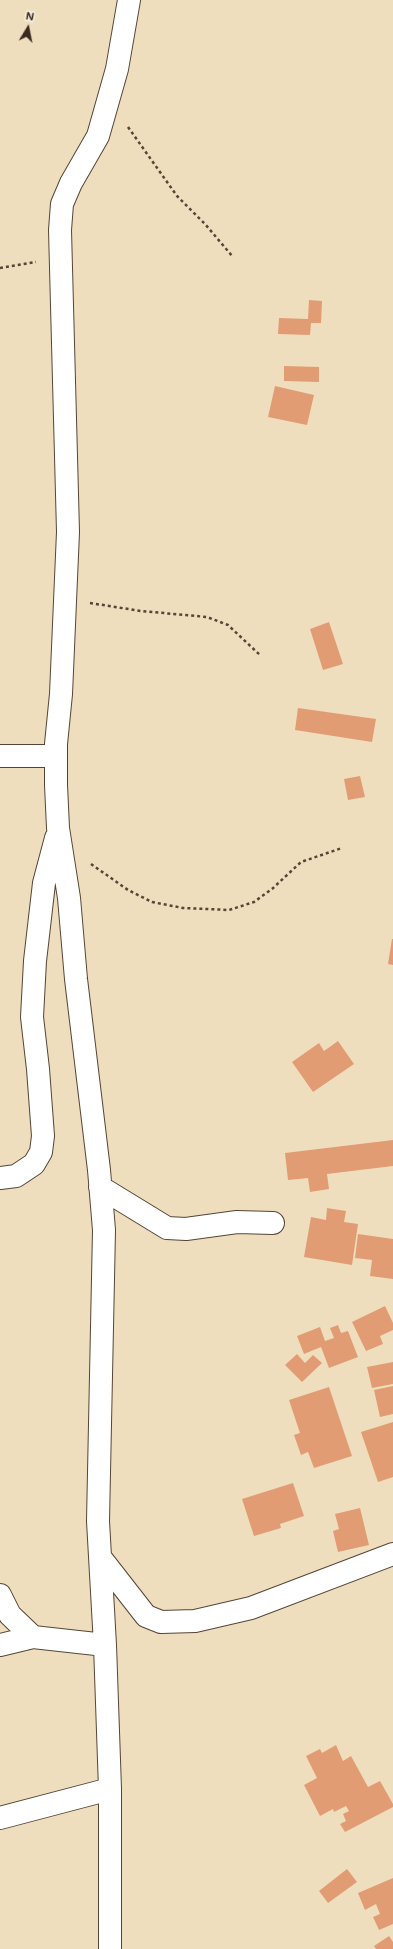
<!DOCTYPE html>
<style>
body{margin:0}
#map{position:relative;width:393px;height:1949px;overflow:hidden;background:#efdebd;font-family:Mali,sans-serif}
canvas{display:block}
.north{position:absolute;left:8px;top:8px;width:40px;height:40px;-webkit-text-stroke:3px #fcf5e5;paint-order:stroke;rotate:10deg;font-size:11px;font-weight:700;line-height:16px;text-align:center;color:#3b2a1e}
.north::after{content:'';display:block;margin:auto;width:14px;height:18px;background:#3b2a1e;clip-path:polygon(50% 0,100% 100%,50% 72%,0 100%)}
</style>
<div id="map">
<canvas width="393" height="1949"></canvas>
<div class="north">N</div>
</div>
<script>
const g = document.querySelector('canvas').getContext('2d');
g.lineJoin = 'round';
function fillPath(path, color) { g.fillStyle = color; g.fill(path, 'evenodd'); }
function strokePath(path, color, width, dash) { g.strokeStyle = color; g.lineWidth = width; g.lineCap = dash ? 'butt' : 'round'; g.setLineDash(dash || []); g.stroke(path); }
fillPath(new Path2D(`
 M309,300l13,1 -1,22h-10l-1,12 -32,-1 1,-16 29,1z
 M284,366l35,1v15l-35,-1z
 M275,386l39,9 -7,30 -39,-8z
 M329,622l14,42 -20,6 -13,-41z
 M298,708l78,11 -4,23 -77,-12z
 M360,776l5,21 -17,3 -4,-21z
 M392,939h1v26l-5,-1z
 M338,1041l16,23 -41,28 -21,-30 27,-19 5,8z
 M393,1140v26l-66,8 2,15 -19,3 -2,-14 -20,2 -3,-27z
 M327,1208l19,3 -2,11 14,2 -6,41 -48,-8 7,-40 15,3z
 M358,1234l35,5v40l-23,-3 2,-16 -17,-2z
 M385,1306l8,17v7l-13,6 3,8 -17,7 -14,-29z
 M338,1325l3,8 7,-2 10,26 -29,11 -8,-21 -17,7 -7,-18 23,-9 5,14 9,-3 -4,-10z
 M297,1354l8,9 8,-8 9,8 -20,19 -17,-17z
 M393,1362v22l-21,4 -5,-21z
 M393,1386v28l-13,3 -6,-27z
 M329,1387l23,69 -38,12 -6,-16 -7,3 -7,-20 6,-2 -11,-33z
 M393,1422v55l-15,5 -17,-50z
 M293,1483l11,33 -24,8 1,4 -27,8 -12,-37z
 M360,1508l9,37 -31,7 -5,-21 6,-2 -4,-15z
 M336,1745l7,16 8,-5 17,31 12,-6 13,23v3l-48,25 -5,-8 6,-3 -3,-7 6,-3 -3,-5 -12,6 -1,-3 -13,7 -16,-31 13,-7 -11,-22 14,-7 2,4z
 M347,1869l10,13 -29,21 -9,-12z
 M393,1878v46l-14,6 -6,-13 7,-3 -4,-10 -11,6 -7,-17z
 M389,1936l4,6v7h-17l-2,-3z`), '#e29c74');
const minor = new Path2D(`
 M0,756h56
 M0,1178l16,-2 18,-12 7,-12 2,-16 -5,-67 -6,-52 3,-56 9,-78 12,-45
 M100,1187l67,41 19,1 51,-7 36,1
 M100,1557l46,59 15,6 34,-1 56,-13 142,-54
 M0,1595l10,20 23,22 72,8
 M0,1645l33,-8
 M0,1818l110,-29
 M110,1949v-160l-5,-144 -7,-124 6,-291 -5,-60 -23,-191 -7,-81 -11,-70 -2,-43v-41l5,-50 7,-162 -8,-302 2,-26 9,-21 27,-47 19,-67 12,-69`);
strokePath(minor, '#564536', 24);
strokePath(new Path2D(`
 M128,127l49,69 28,28 28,33
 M0,268l36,-6
 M90,603l51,8 66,6 21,8 33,31
 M91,864l37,26 24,12 31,6 46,2 25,-8 18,-13 29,-27 41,-14`), '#564536', 2.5, [3, 3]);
strokePath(minor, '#fff', 22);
</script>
